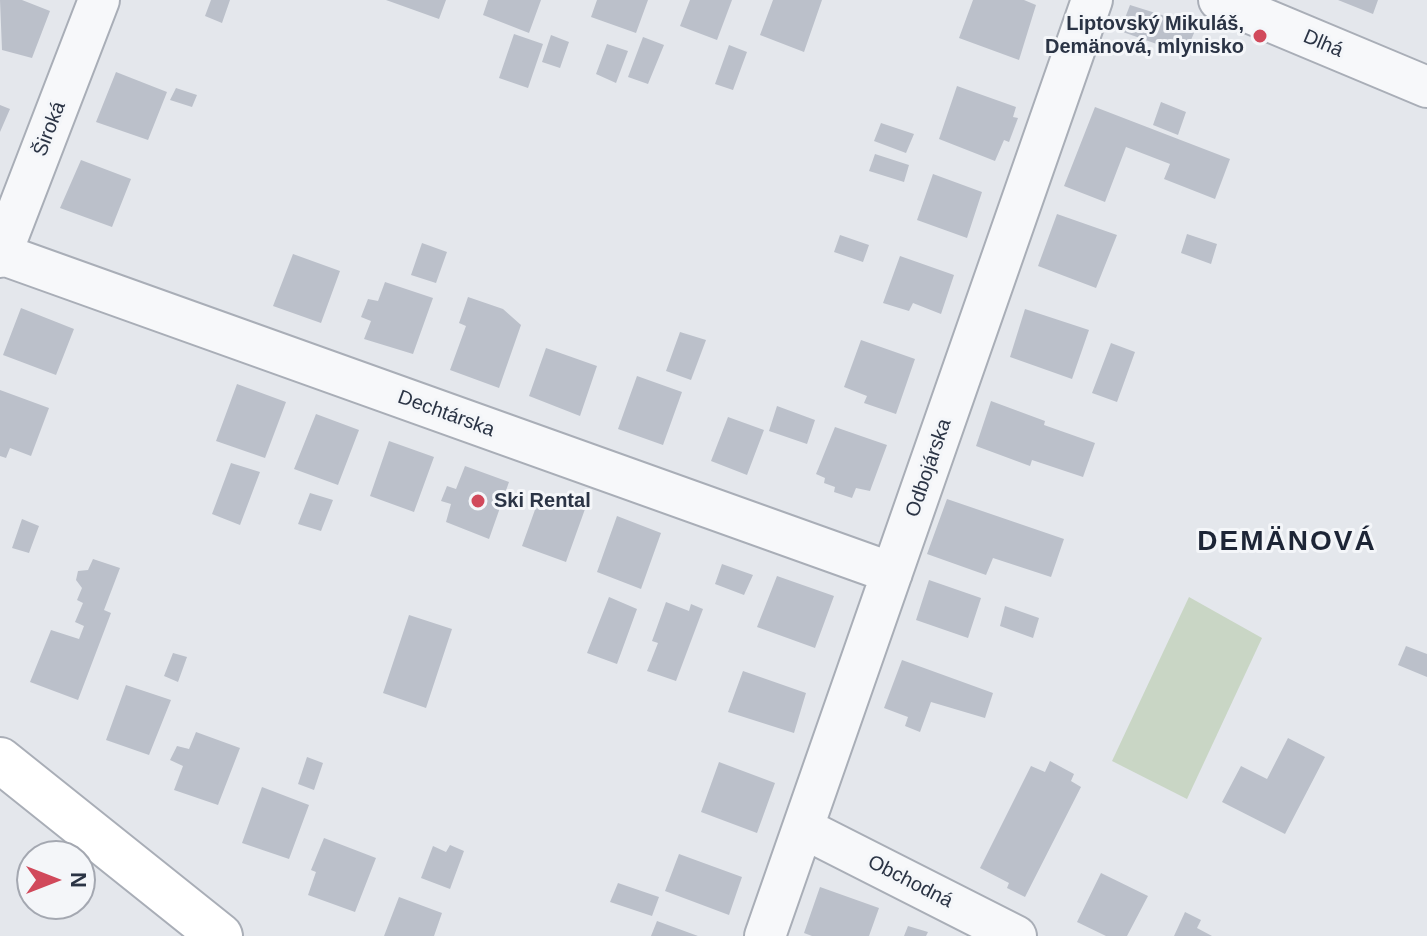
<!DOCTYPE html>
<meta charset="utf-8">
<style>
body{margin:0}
#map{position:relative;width:1427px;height:936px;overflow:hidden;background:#e4e7ec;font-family:Arial,sans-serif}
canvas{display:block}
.north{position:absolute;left:16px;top:840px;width:80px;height:80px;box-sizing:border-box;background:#f4f6f9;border:2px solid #a4a8b1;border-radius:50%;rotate:90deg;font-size:22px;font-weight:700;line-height:32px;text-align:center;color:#2b3445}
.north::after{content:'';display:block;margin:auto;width:28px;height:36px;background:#d1495b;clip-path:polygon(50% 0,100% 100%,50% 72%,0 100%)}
</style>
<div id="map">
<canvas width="1427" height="936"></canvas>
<div class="north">N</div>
</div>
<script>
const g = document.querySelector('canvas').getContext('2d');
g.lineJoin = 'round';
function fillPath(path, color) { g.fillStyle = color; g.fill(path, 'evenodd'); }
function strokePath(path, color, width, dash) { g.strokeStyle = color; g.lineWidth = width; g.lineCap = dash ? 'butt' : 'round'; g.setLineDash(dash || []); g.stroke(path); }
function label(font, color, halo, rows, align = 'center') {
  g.font = font + ' Arial,sans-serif'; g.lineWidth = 6; g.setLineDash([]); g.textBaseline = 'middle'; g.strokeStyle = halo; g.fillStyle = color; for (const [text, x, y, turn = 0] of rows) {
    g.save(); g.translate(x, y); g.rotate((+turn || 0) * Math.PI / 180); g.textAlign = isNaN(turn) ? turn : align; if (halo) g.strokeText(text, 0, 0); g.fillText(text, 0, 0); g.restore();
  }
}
fillPath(new Path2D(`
 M1189,597l73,41 -75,161 -75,-38z`), '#c9d6c5');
fillPath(new Path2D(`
 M0,0h22l28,11 -18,47 -30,-8z
 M211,0h19l-8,23 -17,-7z
 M386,0h60l-7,19z
 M488,0h53l-12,33 -46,-18z
 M597,0h51l-12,33 -45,-16z
 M690,0h42l-15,40 -37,-14z
 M773,0h49l-18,52 -44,-17z
 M973,0h51l12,5 -17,55 -60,-22z
 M1338,0h40l-5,14z
 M1130,5l67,21 -12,28 -65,-23z
 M514,34l29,10 -15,44 -29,-10z
 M551,35l18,7 -9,26 -18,-6z
 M643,37l21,8 -16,39 -20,-7z
 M607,44l21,7 -12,32 -20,-9z
 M729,45l18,7 -14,38 -18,-6z
 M116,72l51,20 -19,48 -52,-18z
 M957,86l59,21 -3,10 5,1 -9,24 -5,-2 -9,21 -56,-22z
 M176,88l21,7 -5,12 -22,-7z
 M1161,102l25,10 -8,23 -25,-10z
 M0,105l10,4 -10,23z
 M1095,107l135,52 -15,40 -51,-20 6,-15 -44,-17 -21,55 -41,-16z
 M881,123l33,11 -8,19 -32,-12z
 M875,154l34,11 -5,17 -35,-11z
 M81,160l50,19 -19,48 -52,-19z
 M933,174l49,18 -15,46 -50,-18z
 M1057,214l60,21 -21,53 -58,-22z
 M1187,234l30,10 -6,20 -30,-11z
 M840,235l29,10 -6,17 -29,-10z
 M422,243l25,9 -11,31 -25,-8z
 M293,254l47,17 -19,52 -48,-17z
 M900,256l54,19 -13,39 -28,-11 -4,8 -26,-8z
 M385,282l48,16 -20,56 -49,-15 7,-18 -10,-4 7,-18 10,2z
 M468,297l35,12 18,16 -22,63 -49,-18 16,-44 -7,-3z
 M21,308l53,21 -18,46 -53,-20z
 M1025,309l64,21 -17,49 -62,-22z
 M680,332l26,8 -15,40 -25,-9z
 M861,340l54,19 -19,55 -32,-11 3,-7 -23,-9z
 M1111,343l24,9 -18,50 -25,-9z
 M546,348l51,18 -17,50 -51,-20z
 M637,376l45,16 -19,53 -45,-16z
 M237,384l49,18 -21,56 -49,-17z
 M0,390l49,18 -18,48 -21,-8 -4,10 -6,-2z
 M991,401l54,20 -1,4 51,18 -12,34 -51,-17 -2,6 -54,-20z
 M777,406l38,14 -8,24 -38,-13z
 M316,414l43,16 -21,55 -44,-16z
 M728,417l36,13 -17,45 -36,-14z
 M835,427l52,18 -17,46 -14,-3 -4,10 -18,-6 1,-5 -11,-4 1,-5 -9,-4z
 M389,441l45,16 -20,55 -44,-16z
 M231,463l29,9 -20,53 -28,-11z
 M465,466l44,16 -20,57 -43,-17 5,-18 -10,-3 6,-15 9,3z
 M310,493l23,7 -12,31 -23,-7z
 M541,493l44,16 -19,53 -44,-16z
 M947,499l117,40 -13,38 -58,-19 -7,17 -59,-21z
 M617,516l44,17 -20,56 -44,-17z
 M22,519l17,7 -10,27 -17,-5z
 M93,559l27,9 -16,42 7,3 -33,87 -48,-18 21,-52 28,9 5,-13 -9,-4 8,-19 -6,-3 5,-12 -6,-8 2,-9 10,-1z
 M722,564l31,11 -9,20 -29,-11z
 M777,576l57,20 -19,52 -58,-21z
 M929,580l52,18 -13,40 -52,-18z
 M609,597l28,12 -20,55 -30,-11z
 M666,602l23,9 2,-7 12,5 -27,72 -29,-10 11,-28 -6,-2z
 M1005,606l34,12 -6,20 -33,-12z
 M409,615l43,14 -26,79 -43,-15z
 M1406,646l21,8v23l-29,-12z
 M173,653l14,4 -9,25 -14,-6z
 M902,660l91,33 -8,25 -54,-16 -11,30 -15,-6 3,-9 -24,-9z
 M743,671l63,22 -12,40 -66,-21z
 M126,685l45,15 -22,55 -43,-15z
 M196,732l44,16 -22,57 -44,-15 9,-24 -13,-6 7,-14 12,3z
 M1288,738l37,19 -40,77 -63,-32 19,-36 26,13z
 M307,757l16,6 -9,27 -16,-6z
 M1050,761l24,13 -3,7 10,6 -56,110 -18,-9 2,-5 -29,-15 51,-102 14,6z
 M719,762l56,21 -18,50 -56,-21z
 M262,787l47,18 -20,54 -47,-16z
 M324,838l52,20 -21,54 -47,-17 8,-23 -5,-2z
 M450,845l14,6 -14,38 -29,-11 12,-32 13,6z
 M679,854l63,23 -13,38 -64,-24z
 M1101,873l47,23 -21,40h-21l-29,-14z
 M618,883l41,14 -7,19 -42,-14z
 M820,887l59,21 -10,28h-57l-8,-3z
 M399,897l43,16 -8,23h-50z
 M1185,912l16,8 -4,8 15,8h-38z
 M657,921l41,15h-47z
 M908,926l20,6 -2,4h-22z`), '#bbc0ca');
const minor = new Path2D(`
 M1219,0l208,87
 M1,254l891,319
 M0,257l99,-257
 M803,828l213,108
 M765,936l327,-936`);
const secondary = new Path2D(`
 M0,760l220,176`);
strokePath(minor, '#a9aeb7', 44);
strokePath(secondary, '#a9aeb7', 48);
strokePath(minor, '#f7f8fa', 40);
strokePath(secondary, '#fff', 44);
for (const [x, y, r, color] of [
 [1260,36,8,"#d1495b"],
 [478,501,8,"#d1495b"]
]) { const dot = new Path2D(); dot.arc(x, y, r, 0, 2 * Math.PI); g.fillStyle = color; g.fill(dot); strokePath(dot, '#f4f6f9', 3); }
label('bold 20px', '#2b3445', '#f4f6f9', [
 ["Liptovský Mikuláš,",1244,24],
 ["Demänová, mlynisko",1244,47],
 ["Ski Rental",494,501,"left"]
], 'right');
label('20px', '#2b3445', '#f4f6f9', [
 ["Dlhá",1323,44,23],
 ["Široká",50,129,-69],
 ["Dechtárska",446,414,20],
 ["Odbojárska",929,468,-71],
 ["Obchodná",910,882,27]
]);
g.letterSpacing = '2px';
label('bold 28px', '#1d2536', '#f4f6f9', [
 ["DEMÄNOVÁ",1287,542]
]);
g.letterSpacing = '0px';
</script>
